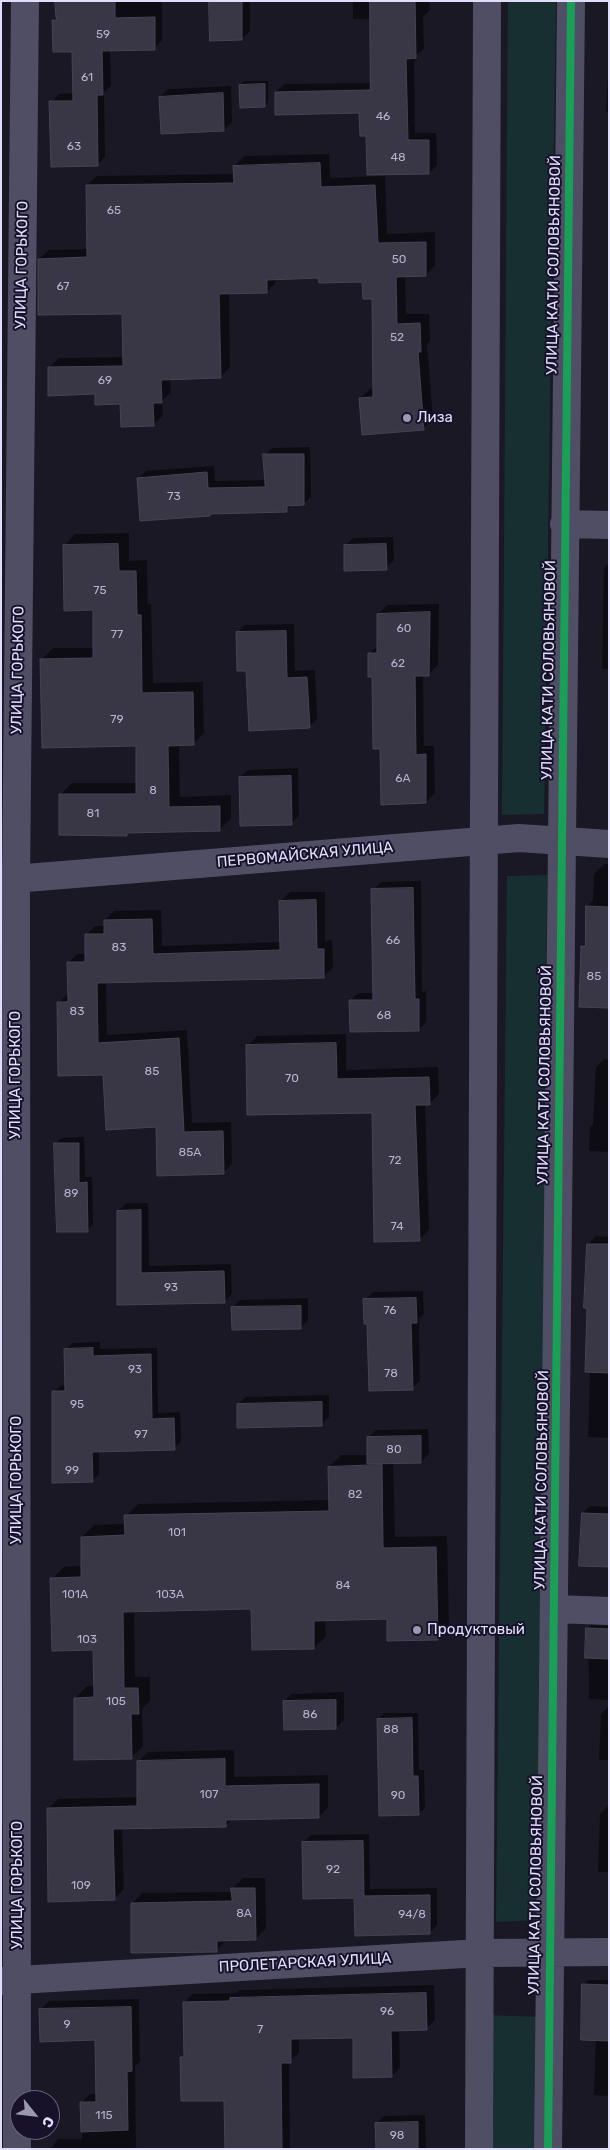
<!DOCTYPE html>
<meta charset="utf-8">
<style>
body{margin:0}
#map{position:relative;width:610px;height:2150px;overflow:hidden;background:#1a1824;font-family:Rubik,sans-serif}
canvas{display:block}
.frame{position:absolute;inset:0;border:2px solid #e1ddfd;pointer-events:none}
.north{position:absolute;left:10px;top:2090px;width:50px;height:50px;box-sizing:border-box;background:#17122a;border:1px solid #68637e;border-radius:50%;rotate:119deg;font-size:14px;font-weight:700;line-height:20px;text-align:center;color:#e1ddfd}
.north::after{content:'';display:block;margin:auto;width:18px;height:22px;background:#9b98b1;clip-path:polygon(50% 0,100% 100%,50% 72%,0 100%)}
</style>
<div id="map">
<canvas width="610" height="2150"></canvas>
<div class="frame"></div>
<div class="north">С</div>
</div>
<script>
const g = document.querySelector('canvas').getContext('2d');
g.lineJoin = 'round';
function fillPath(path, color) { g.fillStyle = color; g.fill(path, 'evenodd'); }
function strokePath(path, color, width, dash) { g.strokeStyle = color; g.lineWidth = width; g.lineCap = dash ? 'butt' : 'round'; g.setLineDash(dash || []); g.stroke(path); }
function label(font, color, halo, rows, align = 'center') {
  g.font = font + ' Rubik,sans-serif'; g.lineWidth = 4; g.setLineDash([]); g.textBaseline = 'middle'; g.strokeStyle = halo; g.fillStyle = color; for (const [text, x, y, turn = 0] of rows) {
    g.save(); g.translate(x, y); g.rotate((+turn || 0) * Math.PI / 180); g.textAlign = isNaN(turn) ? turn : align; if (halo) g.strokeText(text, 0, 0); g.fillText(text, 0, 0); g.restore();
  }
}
fillPath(new Path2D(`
 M508,1h48l-12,813 -42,1z
 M547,875l-6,1045 -45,2 11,-1046z
 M487,2015l53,2 -1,132h-53z`), '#172f31');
fillPath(new Path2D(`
 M57,1h105v39l-8,9 -44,1 1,36 -7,6 1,65 -8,8 -46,-63 8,-8 15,-1 -1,-43 -20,-30 4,-4z
 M211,1h39v30l-8,8z
 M353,1h76l1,9 -7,7 1,32 -10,8 1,76h21l1,32 -8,8 -61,-39 -7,-22 -85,-20 8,-8 87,-1v-64h-18z
 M609,55v57h-3z
 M244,81h24v21l-3,4 -25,-21z
 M231,86l1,36 -8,8 -64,-33 8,-8z
 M329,154l1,24 55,-2 2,58 48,-2v33l-9,10h-21l1,39h23l1,27 -3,4 6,74 -9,9 -64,-30 10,-9 4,-1 -1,-90 -10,-17 -43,-4 -44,1v4l-9,10h-38l1,75 -9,10 -51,1 1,14 -9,9 1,14 -10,10 -31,-22 -26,-10 -47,-25 10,-10 65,-1 -1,-45 -84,-53 10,-9 39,-1 -1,-64 10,-9 138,-2 -1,-8 10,-10z
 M310,447l1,50 -8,7h-10l-7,7 -74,1 -3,3 -70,-37 7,-7 68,-5 1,15 51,-1 -1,-25 7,-7z
 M129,533v28l18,-1 1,44h3l2,79 50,-1 1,51 -11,11h-14l1,53 51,-2v23l-11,12 -91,2 -3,3 -65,-41 11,-11h66l-1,-38 -95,-86 11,-11h41v-39l-30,-63 11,-12z
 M393,537l1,23 -8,8 -41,-22 8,-8z
 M609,563v106h-7l2,-101z
 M439,604l-1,61 -9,9 -6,1 1,71h10l1,47 -9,9 -45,-54 -12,-94 10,-10 -1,-30 9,-9z
 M294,624l1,47 20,-1 2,49 -8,8 -62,-57 -10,-37 8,-8z
 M298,768l1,48 -8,8 -51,-47 8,-7z
 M604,864h5v143l-27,-61 4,-4 1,-36 6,-6 1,-26z
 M421,881l1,111 4,-1v31l-7,8 -69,-29 8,-8h16l-1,-103 8,-8z
 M290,892h35v49l7,-1 1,27 -9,9 -218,6 1,53 80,-5 5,93 39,-1 1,42 -9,9 -66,-48 -53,-51 -45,-72 9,-9v-30l9,-9h9v-19l9,-9h10v-6l9,-9 47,-1 1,36 119,-4v-41z
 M346,1034v36l92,-3 1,27 -10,10h-4l4,126 -10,10 -46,-128 -126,-66 10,-10z
 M604,1059l5,1v92l-20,-1 1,-24 3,-3 3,-57z
 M84,1137l1,40h7l1,47 -6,6 -32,-86 6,-6z
 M126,1203h22l1,63 82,-2 1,30 -8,8 -106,2v-93z
 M596,1236l13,1v70l-21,-63z
 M423,1291l1,23 -5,5 1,62 -8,7 -43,-65 -4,-23 8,-8z
 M308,1298v22l-7,7 -69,-19 8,-8z
 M609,1316v122l-21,-1 2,-66z
 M100,1342v7l57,-1 1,65 22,-1 1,30 -7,6 -75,2v24l-7,7 -38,-89 7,-7h5v-35l6,-7z
 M329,1395v22l-8,8 -83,-21 8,-7z
 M428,1429l1,25 -8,8h-28l2,75 52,-1 2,91 -12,11 -49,-20 -63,2 1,16 -12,12 -62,-40 -118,2 1,67h15v24l-8,8 1,37 -12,12 -56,-60 12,-12h8l-1,-37 -42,-70 12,-12 18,-1v-29l12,-12 32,-1v-8l12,-12 192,-4 -1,-33 12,-12h27v-17l8,-8z
 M590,1506l19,1v59l-26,-53z
 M591,1625l18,1v74l-20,-1 -1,-70z
 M344,1692v28l-8,8 -52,-27 8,-7z
 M609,1706v54h-10l2,-46z
 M384,1713h34l1,57h5l1,38 -7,6 -40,-94z
 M234,1750v27l94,-2v32l-9,10 -86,1 -7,7 -104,3 2,61 -10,10 -66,-90 10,-10 80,-2v-35l10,-10z
 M608,1806l1,66h-11l2,-58z
 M369,1834l1,55 67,-1v37l-7,7 -75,-35 -51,-55 7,-7z
 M243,1878h22l1,50 -10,11 -29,1 -11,10 -84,-46 10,-11 91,-1 -1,-3z
 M588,1980h21v116l-15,-1 2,-56 -13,-54z
 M434,1985l1,35 -9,9h-27l1,39 -8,8 -38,-39 -55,1v15l-10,8 1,88h-64v-50l-45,-41 4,-4 -1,-51 8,-9 44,-1 4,-3z
 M139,1999l1,63 -5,4 1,83h-86l8,-10h24v-37l8,-8h7l-1,-55 -55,-30 8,-8z
 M425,2115l1,34h-49l-1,-25 8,-8z`), '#0007');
const building = new Path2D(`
 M55,1h60v17l40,-1v33l-53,1 1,44h-6l1,71 -47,1 -2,-66h24l-1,-49h-19l-1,-32h4z
 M209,1h33v39l-32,1z
 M370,1h45l1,57 -10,1 2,81h21v34l-62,1 -1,-39h-6l-1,-23 -84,2v-23l95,-2z
 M265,84v23l-25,1 -1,-23z
 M223,93l1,38 -63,3 -2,-37z
 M320,163l1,24 54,-2 3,58 48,-1v34l-30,1 1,47 23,-1 1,29h-3l6,78 -62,5 -3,-37 14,-1 -1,-98h-9l-1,-17 -43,1 -1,-5 -51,2v13l-48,1 2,84 -60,2 1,23h-9l1,23 -33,1 -1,-23 -25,1v-11l-47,2v-29l75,-1 -1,-52 -84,1v-56l49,-2 -1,-72 148,-2 -1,-17z
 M263,454h41v51l-17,1v6l-77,2v2l-70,5 -3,-43 70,-6 1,16 57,-1z
 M118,544l1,27h17l1,44h4l1,78 51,-1 1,53 -26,1 1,61 51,-1v25l-93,2v3l-68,-1v-41h77v-48l-94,2 -2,-89 53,-1v-48l-29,1 -1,-66z
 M386,544l1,26 -43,1v-26z
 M430,612l-1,64h-14l1,79 10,-1v49l-45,2 -1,-56h-7l-1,-72h-4v-24h9v-39z
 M286,631l1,47 20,-1 3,51 -61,3 -3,-60h-9l-1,-39z
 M291,776l1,49 -52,1 -1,-49z
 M413,888l2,111h4v32l-69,1 -1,-32h24l-2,-111z
 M316,900l1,49h7v29l-227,5 1,60 81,-5 5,94 39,-1 1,43 -67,2 -1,-49 -50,3 -3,-55 -45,1 -1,-74h11l-1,-40h18v-28h19v-14l48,-1 1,35 127,-4 -1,-49z
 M586,906l23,1v101l-30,-1 2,-61h4z
 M336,1043l1,36 92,-2 1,28h-15l5,136 -46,1 -2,-129 -125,2 -1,-70z
 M54,1143h25v40l8,-1 1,50h-31z
 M141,1210v63l83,-2 1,32 -108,2v-94z
 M587,1244h22v129l-24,-1 2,-64h-3z
 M416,1298l1,25h-6l2,67 -44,1 -2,-67h-3l-1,-25z
 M301,1306v23l-69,1 -1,-23z
 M93,1348v8l58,-2 1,65 22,-1 1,32 -83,2 1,30 -41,1v-92h13l-1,-42z
 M322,1402v24l-85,2v-24z
 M421,1436v27l-54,1v-27z
 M382,1465l1,83 53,-1 2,93 -51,1v-22l-73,2v28l-62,1 -1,-41 -128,3 1,76h14l1,26h-8l1,45 -58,1v-62l20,-1 -1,-47 -41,1 -2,-73 31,-1v-40l44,-2 -1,-20 205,-4 -1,-44z
 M582,1513l27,1v53l-30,-1z
 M586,1628l23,1v30l-24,-1z
 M336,1700v29l-52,1 -1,-29z
 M412,1718l1,58h5l1,39 -40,1 -2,-97z
 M225,1759v27l94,-2v34l-93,2v7l-113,2 2,71 -67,2 -1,-94 90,-2v-45z
 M363,1841l1,55 66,-1v39l-75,2 -1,-38 -51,1 -1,-57z
 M231,1888h24l1,52 -39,1v11l-86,1v-50l101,-2z
 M582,1984l27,1v56l-28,-1z
 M426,1993l1,37 -36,1 1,46 -39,1v-40l-62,1v24h-10l1,86h-57l-1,-48h-43l-1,-44h4l-1,-55 47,-1v-3z
 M131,2007l1,64 -5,1 1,58 -47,2 -1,-30h16l-1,-62 -55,2 -1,-33z
 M418,2122v27h-42l-1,-26z`);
fillPath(building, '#393645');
strokePath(building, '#474356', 1);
strokePath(new Path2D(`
 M564,524l45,1
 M1,880l518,-42 90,6
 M554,1609l55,2
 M1,1981l480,-28 128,-1
 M17,2149l-1,-1271 9,-877
 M479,2149l8,-2148
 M548,2149l23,-2148`), '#4f4e64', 28);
strokePath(new Path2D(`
 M548,2149l23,-2148`), '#1a9f57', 8);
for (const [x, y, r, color] of [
 [407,418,5,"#9b98b1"],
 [417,1630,5,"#9b98b1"]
]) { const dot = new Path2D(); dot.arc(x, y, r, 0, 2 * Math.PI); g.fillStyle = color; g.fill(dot); strokePath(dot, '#17122a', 2); }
label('12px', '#b7b3cf', null, [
 ["59",103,35],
 ["61",87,78],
 ["46",383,117],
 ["63",74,147],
 ["48",398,158],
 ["65",114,211],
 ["50",399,260],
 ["67",63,287],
 ["52",397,338],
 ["69",105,381],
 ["73",174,497],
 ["75",100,591],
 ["60",404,629],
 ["77",117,635],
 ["62",398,664],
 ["79",117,720],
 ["6А",403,779],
 ["8",153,791],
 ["81",93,814],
 ["66",393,941],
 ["83",119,948],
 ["85",594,977],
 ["83",77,1012],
 ["68",384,1016],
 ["85",152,1072],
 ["70",292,1079],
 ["85А",190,1153],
 ["72",395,1161],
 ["89",71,1194],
 ["74",397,1227],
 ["93",171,1288],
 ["76",390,1311],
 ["93",135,1370],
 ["78",391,1374],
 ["95",77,1405],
 ["97",141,1435],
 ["80",394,1450],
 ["99",72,1471],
 ["82",355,1495],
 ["101",177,1533],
 ["84",343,1586],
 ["101А",75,1595],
 ["103А",170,1595],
 ["103",87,1640],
 ["105",116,1702],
 ["86",310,1715],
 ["88",391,1730],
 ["107",209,1795],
 ["90",398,1796],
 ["92",333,1870],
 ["109",81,1886],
 ["8А",244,1914],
 ["94/8",412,1915],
 ["96",387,2012],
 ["9",67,2025],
 ["7",260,2030],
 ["115",104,2116],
 ["98",397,2136]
]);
label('15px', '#e1ddfd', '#17122a', [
 ["УЛИЦА ГОРЬКОГО",22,265,-89],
 ["УЛИЦА КАТИ СОЛОВЬЯНОВОЙ",554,265,-89],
 ["УЛИЦА ГОРЬКОГО",18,670,-89],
 ["УЛИЦА КАТИ СОЛОВЬЯНОВОЙ",549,670,-89],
 ["ПЕРВОМАЙСКАЯ УЛИЦА",305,855,-5],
 ["УЛИЦА ГОРЬКОГО",16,1075,-90],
 ["УЛИЦА КАТИ СОЛОВЬЯНОВОЙ",545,1075,-89],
 ["УЛИЦА ГОРЬКОГО",17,1480,-90],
 ["УЛИЦА КАТИ СОЛОВЬЯНОВОЙ",542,1480,-89],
 ["УЛИЦА ГОРЬКОГО",18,1885,-90],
 ["УЛИЦА КАТИ СОЛОВЬЯНОВОЙ",536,1885,-89],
 ["ПРОЛЕТАРСКАЯ УЛИЦА",305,1963,-3]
]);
label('15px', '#e1ddfd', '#17122a', [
 ["Лиза",417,418],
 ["Продуктовый",427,1630]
], 'left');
</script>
